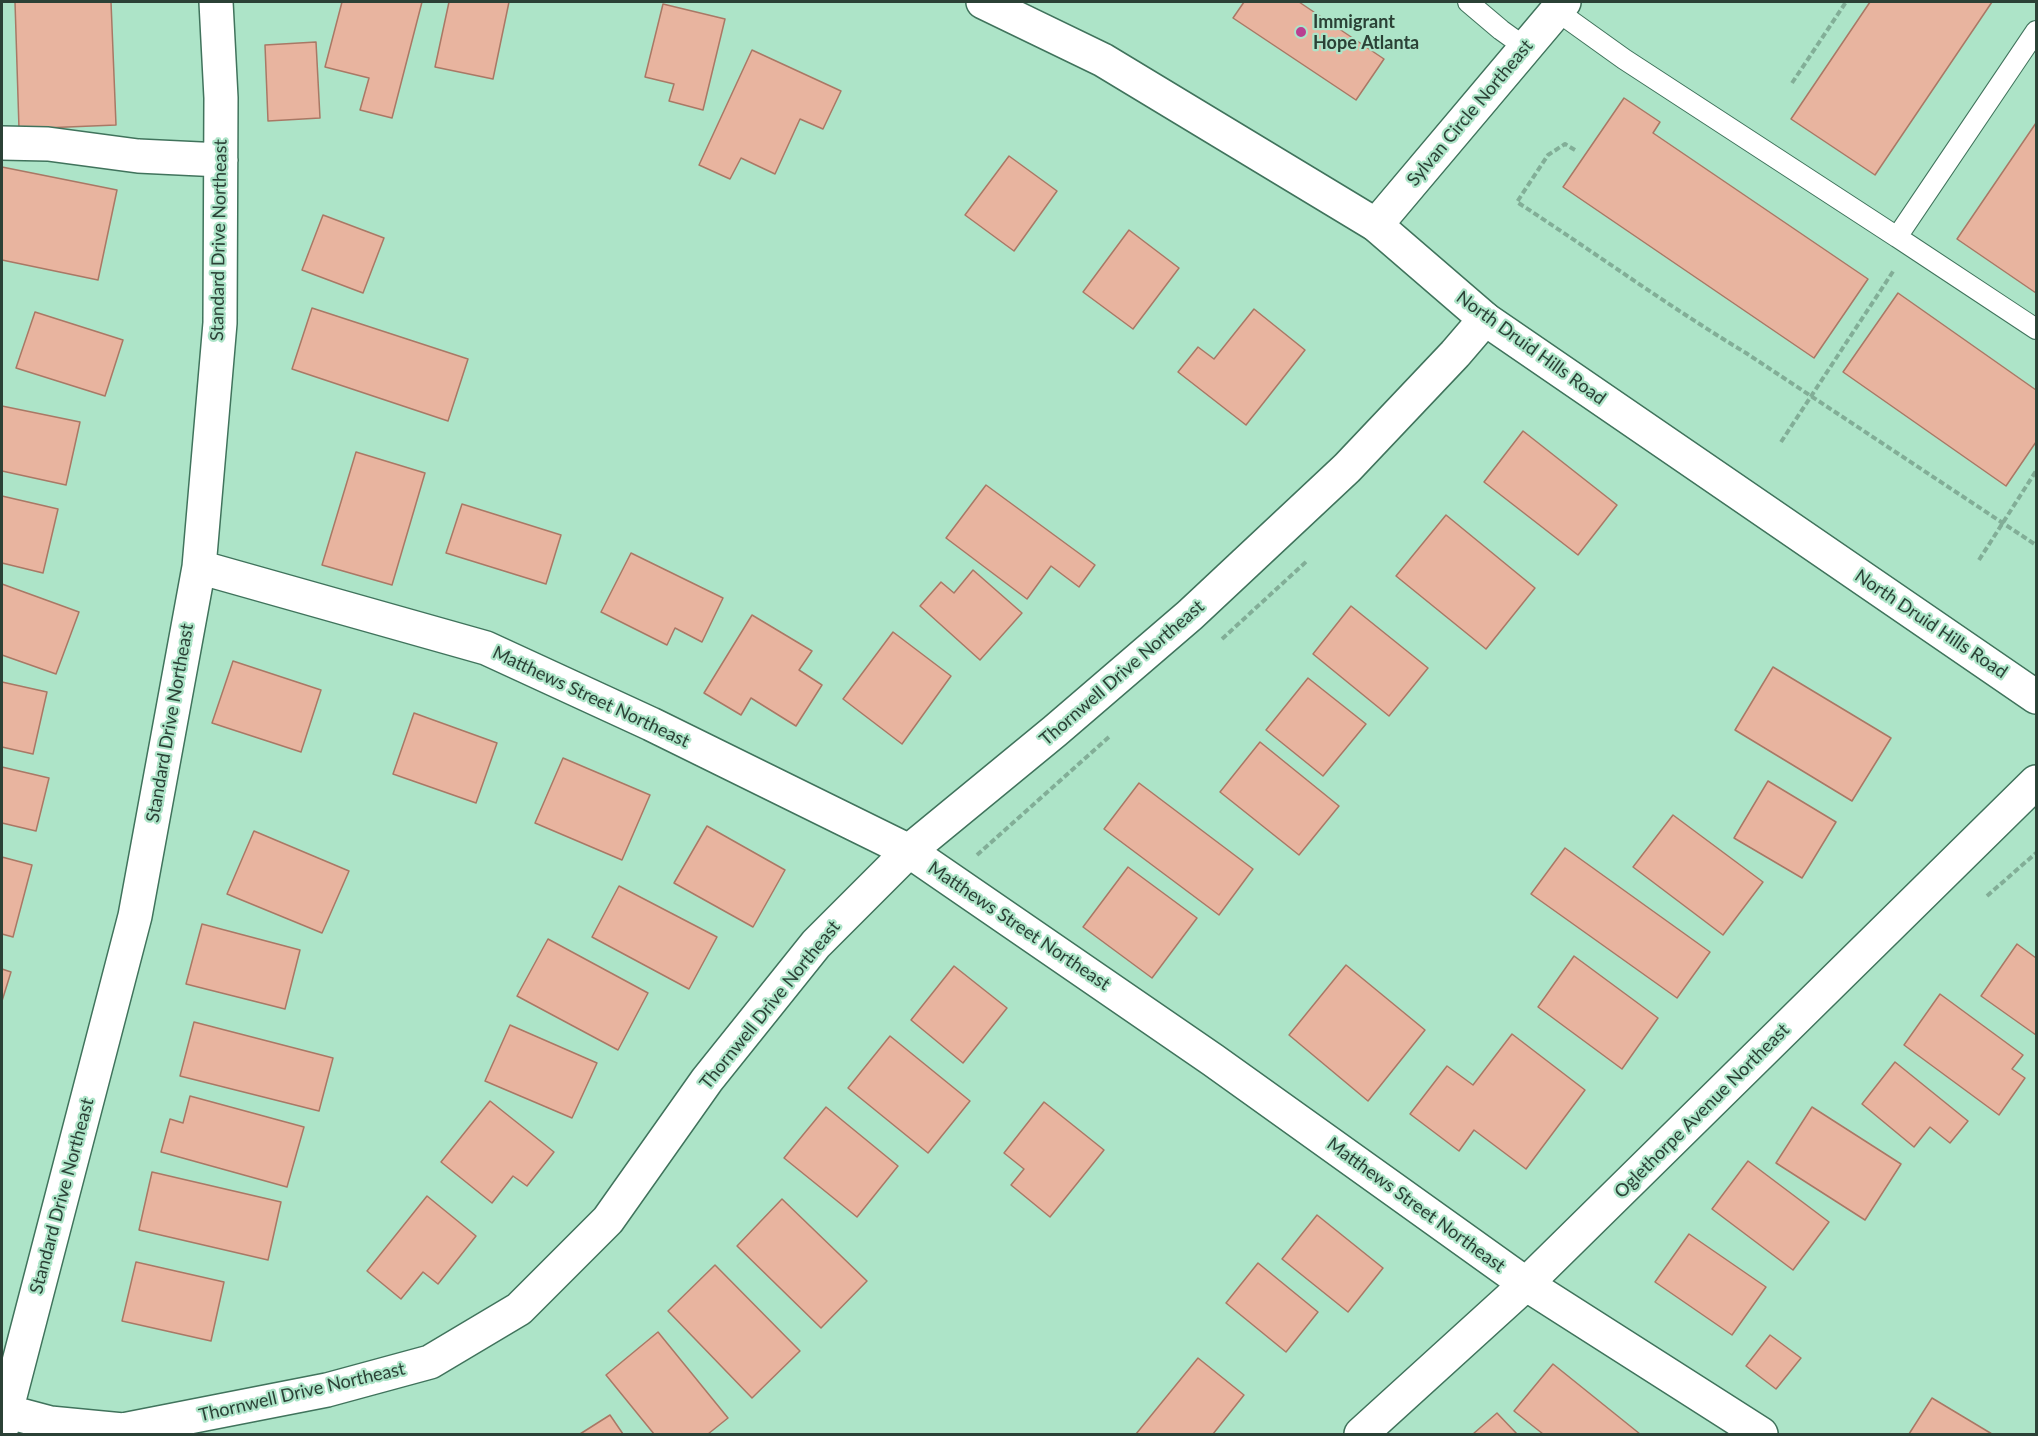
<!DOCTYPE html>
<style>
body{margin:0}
#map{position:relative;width:2038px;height:1436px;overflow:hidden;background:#ade4c8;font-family:Lato,sans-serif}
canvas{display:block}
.frame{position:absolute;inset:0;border:3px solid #2b4136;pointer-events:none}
</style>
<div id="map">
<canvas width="2038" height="1436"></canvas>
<div class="frame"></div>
</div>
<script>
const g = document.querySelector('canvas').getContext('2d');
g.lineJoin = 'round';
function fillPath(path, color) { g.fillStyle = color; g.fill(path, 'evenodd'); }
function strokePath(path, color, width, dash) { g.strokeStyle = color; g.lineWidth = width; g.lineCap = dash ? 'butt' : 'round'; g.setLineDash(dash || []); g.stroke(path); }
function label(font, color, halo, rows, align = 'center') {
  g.font = font + ' Lato,sans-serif'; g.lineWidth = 4.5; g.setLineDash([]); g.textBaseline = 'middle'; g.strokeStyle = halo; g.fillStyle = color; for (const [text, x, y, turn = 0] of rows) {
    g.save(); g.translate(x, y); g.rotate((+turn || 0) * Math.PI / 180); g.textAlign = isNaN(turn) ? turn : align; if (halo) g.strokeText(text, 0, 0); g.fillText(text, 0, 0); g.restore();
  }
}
const building = new Path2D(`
 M15,2h96l5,123 -97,4z
 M342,2h80l-30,116 -32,-8 9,-32 -44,-11z
 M449,2h60l-16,77 -58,-12z
 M1244,2h55l85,57 -28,41 -123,-82z
 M1870,2h122l-117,173 -84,-56z
 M663,4l62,15 -22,91 -34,-9 5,-17 -29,-7z
 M316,42l4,76 -52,3 -3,-76z
 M752,50l89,41 -18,38 -23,-10 -25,55 -34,-16 -11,21 -31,-14z
 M1624,98l36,24 -7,11 215,146 -54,79 -251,-171z
 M2036,123v170l-79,-54z
 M1009,156l48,35 -43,60 -49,-36z
 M2,167l115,23 -19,90 -96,-20z
 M323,215l61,23 -21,55 -61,-23z
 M1129,230l50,38 -46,61 -50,-37z
 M1898,293l138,97v52l-30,44 -163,-114z
 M312,308l156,51 -20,62 -156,-52z
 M1254,309l51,41 -59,75 -68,-53 20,-25 16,12z
 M35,312l88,28 -18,56 -89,-28z
 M2,406l78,16 -14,63 -64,-14z
 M1523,431l94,74 -39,50 -94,-73z
 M356,452l69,21 -33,112 -70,-20z
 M986,485l109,80 -16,22 -28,-21 -24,33 -81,-61z
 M2,496l56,13 -15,64 -41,-10z
 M462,504l99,31 -15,49 -100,-31z
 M1446,515l89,73 -49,61 -90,-73z
 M631,553l92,45 -21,44 -27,-14 -8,17 -66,-33z
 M973,570l49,43 -42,47 -60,-54 21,-24 13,11z
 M2,584l77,28 -23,62 -54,-19z
 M1351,606l77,62 -39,48 -76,-62z
 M752,615l60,36 -13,19 23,15 -26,41 -45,-28 -10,17 -37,-22z
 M893,632l58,44 -49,68 -59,-45z
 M233,661l88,29 -20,62 -89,-29z
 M1773,667l118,71 -39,63 -117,-71z
 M1308,678l58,46 -43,52 -57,-46z
 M2,682l45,10 -14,62 -31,-7z
 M414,713l83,30 -21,60 -83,-29z
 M1260,742l79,64 -40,49 -79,-63z
 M563,758l87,37 -28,65 -87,-37z
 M2,767l47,11 -13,53 -34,-8z
 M1768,781l68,41 -34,56 -68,-40z
 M1139,783l114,86 -34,46 -115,-86z
 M1673,815l90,67 -40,53 -90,-68z
 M707,826l78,44 -32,57 -79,-44z
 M254,831l95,40 -27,62 -95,-39z
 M1565,848l145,104 -33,46 -146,-104z
 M2,857l30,8 -19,72 -11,-3z
 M1128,867l69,51 -45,60 -69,-51z
 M619,886l98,51 -28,52 -97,-52z
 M202,924l98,26 -15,59 -99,-25z
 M548,939l100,54 -30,57 -101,-54z
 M2017,944l19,14v77l-55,-39z
 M1574,956l84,62 -36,51 -84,-62z
 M1346,965l79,65 -57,71 -79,-66z
 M954,966l53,42 -44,55 -52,-43z
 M2,969l9,3 -9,29z
 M1940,994l83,61 -11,14 13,9 -26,37 -95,-70z
 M194,1022l139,36 -14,53 -139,-35z
 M510,1025l87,38 -25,55 -87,-37z
 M1512,1034l73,56 -59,79 -52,-39 -15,21 -49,-37 37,-48 26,19z
 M890,1036l80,65 -42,52 -80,-65z
 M1895,1062l73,59 -18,22 -20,-16 -16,20 -52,-43z
 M190,1096l114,31 -17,60 -126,-35 9,-33 13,4z
 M490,1101l64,51 -27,34 -14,-10 -21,27 -51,-41z
 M1044,1102l60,48 -54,67 -39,-32 13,-16 -20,-16z
 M826,1107l72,59 -41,51 -73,-59z
 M1812,1107l89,57 -36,56 -89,-57z
 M1748,1161l81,61 -36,48 -81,-61z
 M152,1172l129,30 -13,58 -129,-30z
 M427,1196l49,40 -38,48 -15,-12 -22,27 -34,-28z
 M782,1199l85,82 -46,47 -84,-82z
 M1317,1215l66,53 -35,44 -66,-53z
 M1689,1234l77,53 -34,48 -77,-53z
 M136,1262l88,20 -13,59 -89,-20z
 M1258,1263l60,49 -32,40 -60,-49z
 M715,1265l85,86 -48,47 -84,-87z
 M658,1332l70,86 -20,16h-54l-48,-59z
 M1770,1335l31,23 -25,31 -30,-23z
 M1198,1358l46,37 -31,39h-77z
 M1553,1364l87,70h-97l-29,-23z
 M1932,1398l60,36h-83z
 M1497,1413l20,21h-44z
 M610,1415l13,19h-43z`);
fillPath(building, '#e8b49f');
strokePath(building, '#a97865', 1.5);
const lane = new Path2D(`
 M1468,2l33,28 25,18
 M1557,11l67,48 273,178 139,-206
 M1897,237l139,92`);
const street = new Path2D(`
 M2,143l46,1 90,12 83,4
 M1376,225l188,-223
 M199,567l287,81 165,76 258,127 304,209 313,224 235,150
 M5,1411l45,12 73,7 204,-40 103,-28 89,-53 89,-89 99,-140 109,-136 93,-93 146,-120 135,-116 157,-147 108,-114 30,-35
 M2,1427l133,-511 64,-349 21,-244 1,-225 -5,-96
 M1361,1434l165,-150 510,-502`);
const secondary = new Path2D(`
 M983,2l120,58 273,165 109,94 551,378`);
strokePath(lane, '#40735c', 22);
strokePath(street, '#40735c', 36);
strokePath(secondary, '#40735c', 36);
strokePath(new Path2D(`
 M1792,83l54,-81
 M1575,150l-10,-6 -17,11 -31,47c77,50 151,104 229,151l290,192
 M1781,442l113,-172
 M1979,560l57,-89
 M1222,639l86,-79
 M977,855l133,-119
 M1987,896l49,-43`), '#82ae97', 4, [6, 3]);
strokePath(lane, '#fff', 20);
strokePath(street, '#fff', 33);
strokePath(secondary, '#fff', 33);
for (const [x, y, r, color] of [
 [1301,32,6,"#b93f91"]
]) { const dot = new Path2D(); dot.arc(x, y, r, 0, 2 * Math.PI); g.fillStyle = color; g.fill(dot); strokePath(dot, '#ade4c8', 2); }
label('bold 18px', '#2b4136', '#ade4c8', [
 ["Immigrant",1313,22],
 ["Hope Atlanta",1313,43]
], 'left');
label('18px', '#2b4136', '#ade4c8', [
 ["Sylvan Circle Northeast",1470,113,-50],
 ["Standard Drive Northeast",219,240,-89],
 ["North Druid Hills Road",1531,348,36],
 ["North Druid Hills Road",1931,624,34],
 ["Thornwell Drive Northeast",1122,673,-41],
 ["Matthews Street Northeast",591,697,25],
 ["Standard Drive Northeast",170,723,-80],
 ["Matthews Street Northeast",1019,926,34],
 ["Thornwell Drive Northeast",770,1005,-51],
 ["Oglethorpe Avenue Northeast",1702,1111,-45],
 ["Standard Drive Northeast",62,1196,-75],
 ["Matthews Street Northeast",1416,1205,36],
 ["Thornwell Drive Northeast",302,1392,-13]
]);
</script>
